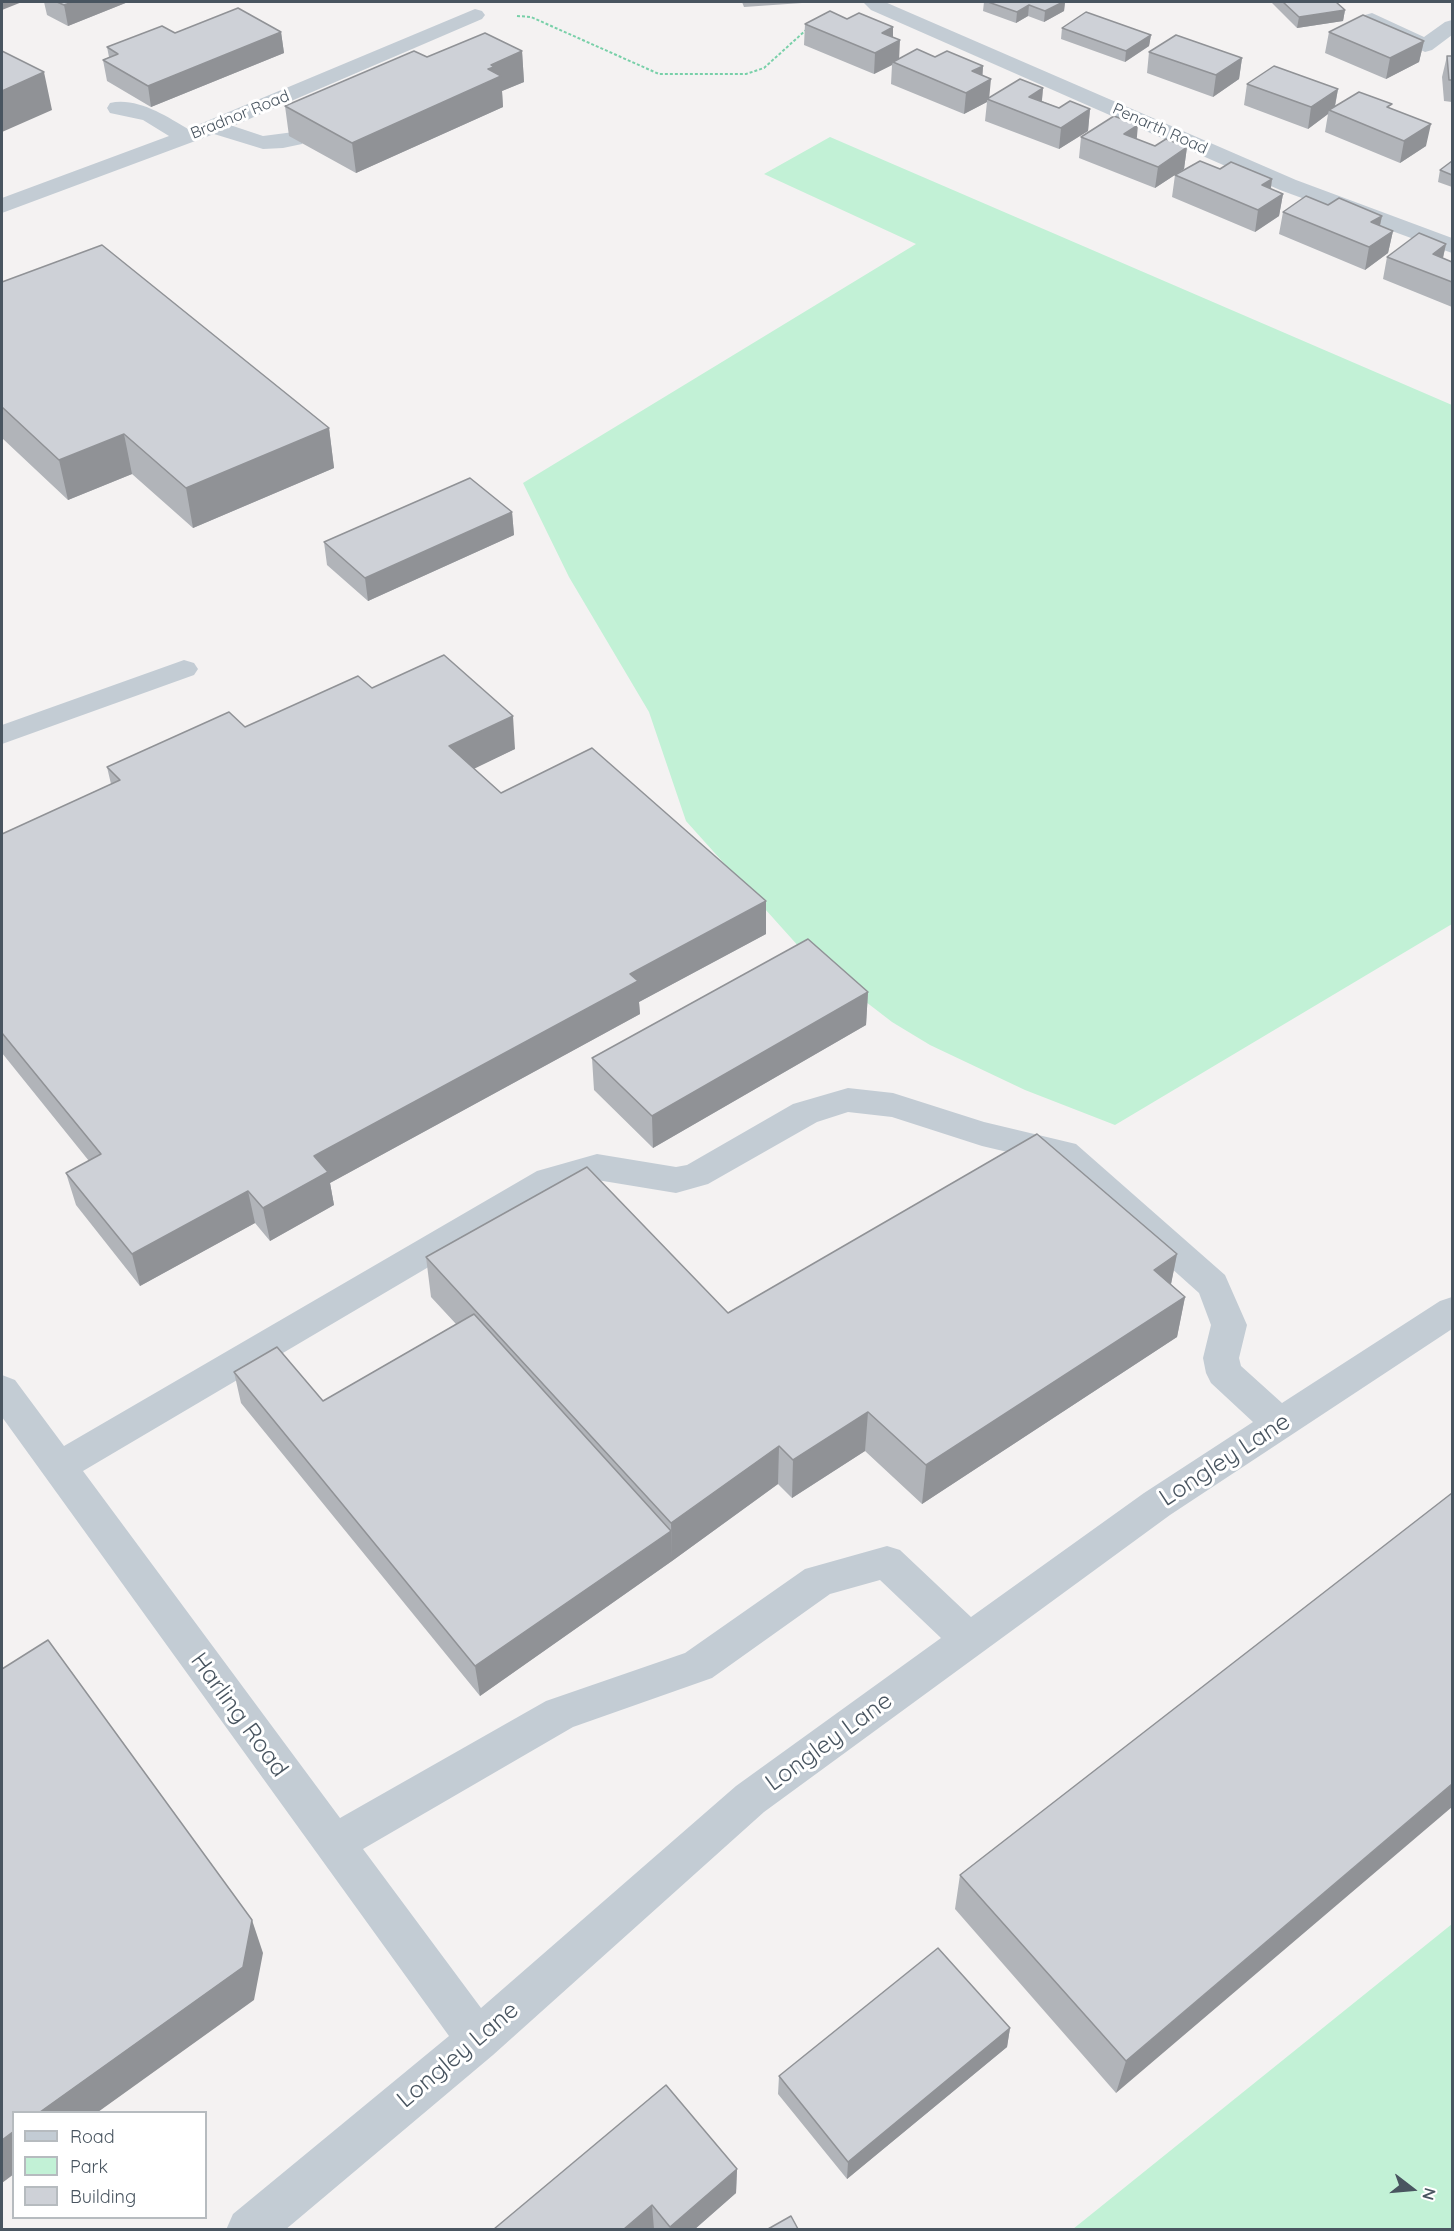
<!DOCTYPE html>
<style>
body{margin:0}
#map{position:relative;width:1454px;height:2231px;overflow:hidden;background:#f4f2f2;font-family:Quicksand,sans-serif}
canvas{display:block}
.frame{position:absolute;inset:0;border:3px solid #495560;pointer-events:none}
.legend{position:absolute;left:12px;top:2111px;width:195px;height:108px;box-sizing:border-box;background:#fff;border:2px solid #b6bbbf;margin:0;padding:8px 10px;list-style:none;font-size:18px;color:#495560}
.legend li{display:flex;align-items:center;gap:12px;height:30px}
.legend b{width:30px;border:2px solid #b6bbbf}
.north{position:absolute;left:1382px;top:2159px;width:60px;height:60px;-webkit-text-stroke:4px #fff;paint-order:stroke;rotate:106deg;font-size:16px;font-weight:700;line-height:24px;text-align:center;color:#495560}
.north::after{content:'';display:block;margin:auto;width:21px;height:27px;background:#495560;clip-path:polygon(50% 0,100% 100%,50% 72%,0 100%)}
</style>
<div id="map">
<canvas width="1454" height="2231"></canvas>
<div class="frame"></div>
<ul class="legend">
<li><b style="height:8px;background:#c3ccd4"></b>Road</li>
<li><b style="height:16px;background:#c2f1d6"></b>Park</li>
<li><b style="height:16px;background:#ced1d7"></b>Building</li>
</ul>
<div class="north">N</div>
</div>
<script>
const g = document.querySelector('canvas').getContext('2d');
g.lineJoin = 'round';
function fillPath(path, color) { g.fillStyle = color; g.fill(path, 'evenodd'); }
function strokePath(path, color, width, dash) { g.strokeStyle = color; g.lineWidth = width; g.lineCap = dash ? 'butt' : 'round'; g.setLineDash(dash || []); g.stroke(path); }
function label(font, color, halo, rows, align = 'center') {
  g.font = font + ' Quicksand,sans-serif'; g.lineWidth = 6; g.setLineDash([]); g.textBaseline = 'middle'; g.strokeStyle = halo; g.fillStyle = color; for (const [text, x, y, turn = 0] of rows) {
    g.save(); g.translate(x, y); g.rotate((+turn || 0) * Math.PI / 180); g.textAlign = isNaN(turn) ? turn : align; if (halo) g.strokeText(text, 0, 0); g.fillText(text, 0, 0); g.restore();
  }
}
fillPath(new Path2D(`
 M830,137l622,268v519l-337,201 -90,-35 -95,-45 -38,-23 -83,-64 -123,-137 -37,-109 -80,-135 -46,-94 393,-239 -152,-70z
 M1452,1924v305h-379z`), '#c2f1d6');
strokePath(new Path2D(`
 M517,16l14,1 128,57h87l18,-6 42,-38`), '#79d0a9', 2, [3, 2]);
fillPath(new Path2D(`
 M863,2h22l411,178 156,58v15l-172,-63 -409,-180z
 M475,9l7,2 3,4 -3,4 -249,107 30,10 31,-4 8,2 3,5 -3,5 -19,4 -20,1 -49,-15 -212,79v-15l167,-62 -26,-16 -33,-7 -3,-5 3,-5c27,-6 56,13 78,26z
 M1372,13l52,24 21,-15 7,-2v15l-20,15 -7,2 -60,-29 -3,-4 3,-4z
 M184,660l10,3 4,6 -4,6 -192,69v-19z
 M848,1088l45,5 91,29 92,22 149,131 22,50 -8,33 2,8 41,37 158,-102 12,-4v32l-282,186 -406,297 -271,243 -208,175h-59l7,-16 216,-178 -447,-619v-42l13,5 49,66 473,-275 60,-17 79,13 11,-2 106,-61zM848,1112l44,5 90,29 72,17 145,130 12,32 -8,33 3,15 5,10 42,39 -109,71 -173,124 -71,-67 -13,-4 -82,23 -120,84 -139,48 -206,117 -257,-347 476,-281 38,-10 79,13 32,-9 109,-62zM880,1580l61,58 -205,148 -255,222 -118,-159 210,-122 139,-49 118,-84z`), '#c3ccd4');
fillPath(new Path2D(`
 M44,2h84l-60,24 -21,-11z
 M742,2h60v1l-58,4z
 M984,2h81l-1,9 -20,11 -16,-6 -12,7 -33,-12z
 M1271,2h65l9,8 -2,11 -46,7z
 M805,24l88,13 6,22 36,-2 48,9 -1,10 7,22 54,-10 -1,13 17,7 31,1 -2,22 -29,18 -74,-28 2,-19 -23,12 -73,-30 1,-19 -18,9 -70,-29z
 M1062,28l89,7 -2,11 -24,16 -64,-23z
 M281,32l3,21 -133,54 -44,-26 -4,-21 6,-3 -2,-10 68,-14z
 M1329,32l95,9 -5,21 -33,17 -61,-26z
 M522,51l2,31 -22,9 1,16 -147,66 -67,-37 -4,-30 142,-49z
 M1149,52l93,6 -3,21 -26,18 -66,-24z
 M1447,56h5v46l-8,-1 -2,-24z
 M1247,84l91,5 -3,18 56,2 35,37 -26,17 -75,-31 3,-18 -20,15 -64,-24z
 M1081,137l56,2 18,7 32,1 -3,22 -29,19 -76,-30z
 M1452,161v26l-14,-5 2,-12z
 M1220,169l52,10 -1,10 12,5 -4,22 -24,16 -83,-35 3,-22z
 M1328,205l54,11 -2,10 13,5 -5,22 -23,17 -86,-36 4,-22z
 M1446,244l-3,14 9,4v45l-69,-28 4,-22z
 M2,282l327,146 5,40 -141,60 -61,-54 -64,26 -66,-62z
 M512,512l2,23 -146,66 -41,-36 -3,-23z
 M372,688l143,61 -41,19 27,25 265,141 -127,68 1,12 -310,169 4,22 -64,36 -15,-18 -115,63 -64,-81 -10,-32 23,-12 -87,-108v-219l109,-50 -4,-17 138,-40z
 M868,992l-2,33 -213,123 -59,-58 -2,-32z
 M1177,1254l-6,30 14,13 -8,40 -255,167 -57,-53 -73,47 -14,-14 -106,77 -192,135 -239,-293 -7,-31 89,29 133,-77 -25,-27 -5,-40 302,56z
 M1452,1493l-336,600 -161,-184 5,-34z
 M1010,2028l-3,19 -160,132 -69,-85 1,-18z
 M737,2169l-1,24 -41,36h-201z`), '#b1b4b9');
fillPath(new Path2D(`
 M2,2h20l-20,8z
 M73,2h55l-60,24 -4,-21z
 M1063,2h2l-1,9 -20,11 1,-11z
 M1029,5l-1,11 -12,7 1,-11z
 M1345,10l-2,11 -46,7 2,-11z
 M893,27v17l7,-4 -1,21 -6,1 -1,3 -18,9 1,-21 7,-20z
 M281,32l3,21 -133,54 -3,-21z
 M1151,35l-2,11 -24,16 1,-11z
 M1424,41l-5,21 -33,17 4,-21z
 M522,51l2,31 -22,9 1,16 -147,66 -4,-30 136,-74 3,-4z
 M1242,58l-3,21 -26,18 3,-22z
 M983,66l-1,18 9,-5 -2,21 -2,-1v3l-23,12 2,-21 6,-22z
 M44,72l8,38 -50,22v-41z
 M1043,88l-2,21 -12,-12z
 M1338,89l-4,21h-5l-1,4 -20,15 3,-22z
 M1090,109l-2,22 -29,18 2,-21z
 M1431,124l-5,22 -26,17 4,-22z
 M1138,125l-2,22 -12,-13z
 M1187,147l-3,22 -29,19 3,-21z
 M1272,179l-3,22 -7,-16z
 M1283,194l-4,22 -24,16 3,-22z
 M1382,216l-5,22 -6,-16z
 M1393,231l-5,22 -23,17 4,-23z
 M1446,244l-5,22 -8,-12z
 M329,428l5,40 -141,60 -7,-40z
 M124,434l8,40 -64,26 -9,-40z
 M512,512l2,23 -146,66 -3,-23z
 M513,716l2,33 -62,30 -4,-33z
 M766,901v33l-127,68 1,12 -310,169 4,22 -64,36 -7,-33 51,-52 316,-182z
 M868,992l-2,33 -213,123 -1,-32z
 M248,1191l7,32 -115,63 -8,-32z
 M1177,1254l-8,40 -15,-24z
 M1185,1297l-8,40 -255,167 4,-39z
 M868,1412l-3,39 -73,47 1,-38z
 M779,1446l-1,38 -106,77 -1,-38z
 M671,1531l1,30 -192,135 -5,-30z
 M1452,1784v23l-336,286 10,-32z
 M252,1920l11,33 -9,47 -156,112h-58z
 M1010,2028l-3,19 -160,132 1,-17z
 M14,2131v43l-12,9v-43z
 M737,2169l-1,24 -41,36h-24l-1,-2z
 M652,2205l2,24h-30z`), '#909296');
const building = new Path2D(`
 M57,2h16l-9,3z
 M988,2h75l-18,9 -16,-6 -12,7z
 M1283,2h53l9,8 -46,7z
 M238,8l43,24 -133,54 -45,-26 15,-6 -11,-7 55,-21 13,7z
 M830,11l17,8 12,-6 34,14 -11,6 18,7 -25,13 -70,-29z
 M1086,12l65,23 -25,16 -64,-23z
 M1363,15l61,26 -34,17 -61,-26z
 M485,33l37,18 -31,14 3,2 -6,2 13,7 -149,67 -67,-37 129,-55 13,6z
 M1176,35l66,23 -26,17 -67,-23z
 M917,49l18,8 12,-6 36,15 -11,5 19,8 -25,14 -73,-31z
 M2,51l42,21 -42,19z
 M1447,56h5v24h-3z
 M1274,66l64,23 -27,18 -64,-23z
 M1020,79l23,9 -14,9 30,11 11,-7 20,8 -29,19 -74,-29z
 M1359,92l33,12 -5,3 44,17 -27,17 -75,-31z
 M1114,116l24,9 -14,9 31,12 11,-7 21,8 -29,20 -77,-30z
 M1200,161l20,8 11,-7 41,17 -10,6 21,9 -25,16 -83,-35z
 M1452,161v14l-12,-5z
 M1306,196l22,9 11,-7 43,18 -11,6 22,9 -24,16 -86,-35z
 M1419,233l27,11 -13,10 19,8v20l-65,-25z
 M102,245l227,183 -143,60 -62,-54 -65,26 -57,-53v-125z
 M470,478l42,34 -147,66 -41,-36z
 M444,655l69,61 -64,30 52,47 91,-45 174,153 -136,73 8,7 -324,175 14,16 -65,36 -15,-17 -116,63 -66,-81 35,-19 -99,-121v-199l118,-54 -13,-13 122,-55 16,15 113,-51 14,12z
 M808,939l60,53 -216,124 -60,-58z
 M1037,1134l140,120 -23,16 31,27 -259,168 -58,-53 -75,48 -14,-14 -108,77 -245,-266 161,-90 141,146z
 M474,1314l197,217 -196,135 -241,-294 43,-25 46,54z
 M1452,1493v291l-326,277 -166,-186z
 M48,1640l204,280 -9,47 -203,145h-26v19l-12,9v-471z
 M938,1948l72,80 -162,134 -69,-86z
 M666,2085l71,84 -67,58 -18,-22 -28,24h-130z
 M791,2216l7,13h-30z`);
fillPath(building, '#ced1d7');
strokePath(building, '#909296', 1.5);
label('16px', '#495560', '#fff', [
 ["Bradnor Road",240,115,-22],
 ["Penarth Road",1160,129,24]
]);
label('24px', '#495560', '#fff', [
 ["Longley Lane",1225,1460,-33],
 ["Harling Road",239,1715,54],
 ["Longley Lane",829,1742,-36],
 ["Longley Lane",458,2055,-40]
]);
</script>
